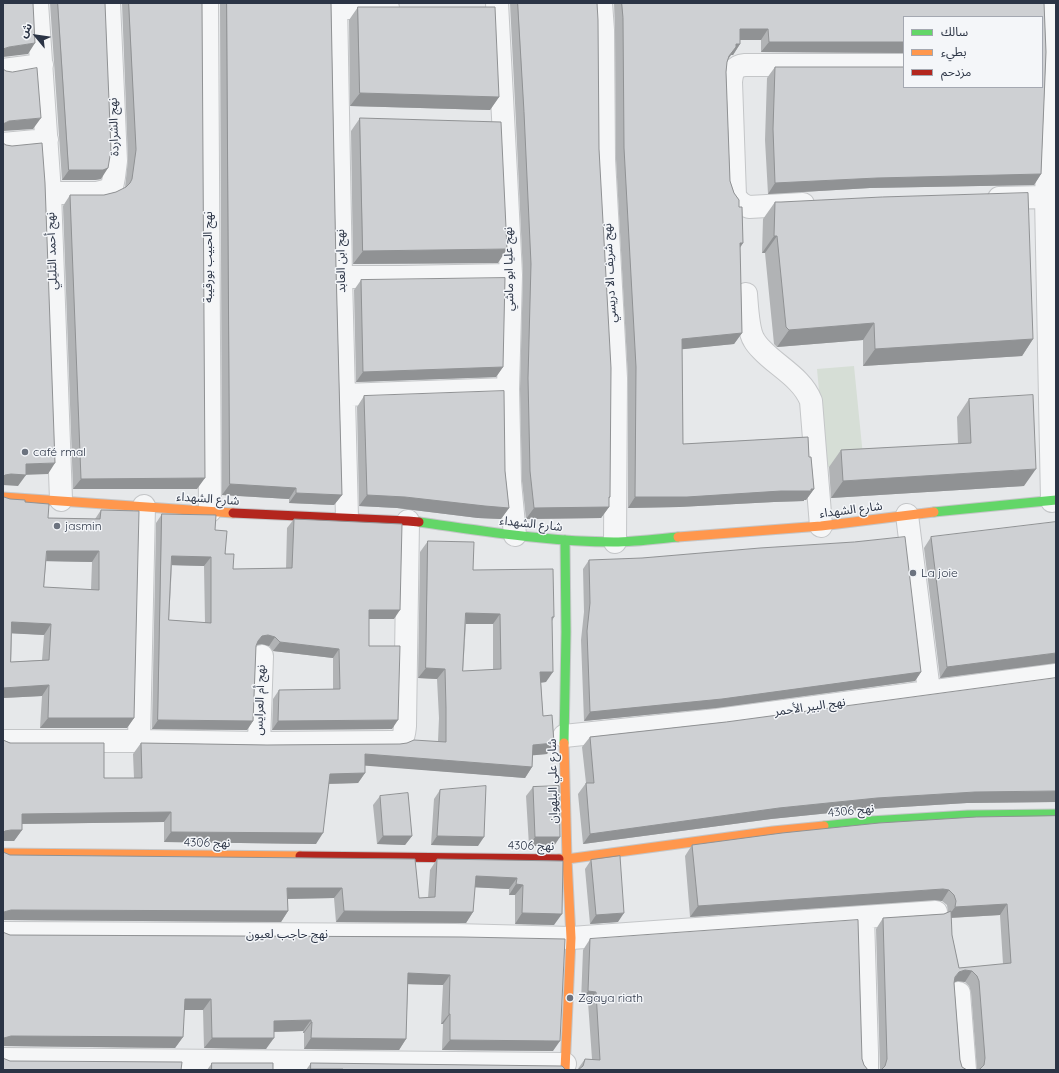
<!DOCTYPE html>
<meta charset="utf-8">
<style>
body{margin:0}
#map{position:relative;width:1059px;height:1073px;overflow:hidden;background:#e6e8ea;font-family:Quicksand,"Noto Sans Arabic",sans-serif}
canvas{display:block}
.frame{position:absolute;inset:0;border:4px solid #2b3445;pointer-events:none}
.legend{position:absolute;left:903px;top:16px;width:140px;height:72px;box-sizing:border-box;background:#f4f6f9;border:1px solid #a4a8b1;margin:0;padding:5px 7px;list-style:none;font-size:12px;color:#2b3445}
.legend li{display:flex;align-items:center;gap:8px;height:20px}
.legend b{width:20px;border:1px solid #a4a8b1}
.north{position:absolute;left:16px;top:16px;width:40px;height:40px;-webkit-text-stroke:3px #f4f6f9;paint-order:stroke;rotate:299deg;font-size:11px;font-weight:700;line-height:16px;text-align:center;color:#2b3445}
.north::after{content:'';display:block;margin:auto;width:14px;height:18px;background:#2b3445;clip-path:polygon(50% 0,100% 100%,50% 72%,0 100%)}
</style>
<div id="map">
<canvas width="1059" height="1073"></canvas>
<div class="frame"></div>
<ul class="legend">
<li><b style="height:5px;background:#63d668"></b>سالك</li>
<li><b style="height:5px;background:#ff974d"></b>بطيء</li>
<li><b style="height:5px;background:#b3261e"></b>مزدحم</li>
</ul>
<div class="north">ش</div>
</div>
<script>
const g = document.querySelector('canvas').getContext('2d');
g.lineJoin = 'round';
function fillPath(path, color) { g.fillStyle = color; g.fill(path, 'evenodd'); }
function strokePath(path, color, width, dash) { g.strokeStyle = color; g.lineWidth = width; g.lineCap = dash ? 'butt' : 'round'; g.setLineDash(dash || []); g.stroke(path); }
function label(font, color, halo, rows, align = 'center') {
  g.font = font + ' Quicksand,"Noto Sans Arabic",sans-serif'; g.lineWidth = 3; g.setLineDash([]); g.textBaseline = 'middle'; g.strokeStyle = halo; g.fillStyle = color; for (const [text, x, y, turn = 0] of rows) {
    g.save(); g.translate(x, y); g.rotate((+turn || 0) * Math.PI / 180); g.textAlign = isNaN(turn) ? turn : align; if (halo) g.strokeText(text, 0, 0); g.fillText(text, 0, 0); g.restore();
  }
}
fillPath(new Path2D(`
 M854,366l10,100 -38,1 -9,-98z`), '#d6ded6');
const street = new Path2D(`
 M37,3l13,190 11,307
 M207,3l3,508
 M336,3l5,274 6,241
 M497,3l9,171 5,101 -3,114 2,93 5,53
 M601,3l2,27 1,129 12,219 -1,164
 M1049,3l2,60 -5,134 6,304
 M336,8h52
 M3,70l39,-5
 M3,144l44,-4
 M50,193h47l8,-2 7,-4 2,-10 2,-16 -7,-158
 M999,198l47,-1
 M803,204l-54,3c-7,-2 -10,-5 -14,-11l-4,-114c1,-10 3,-16 14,-17h159
 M341,277h58l112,-2
 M746,294c1,12 2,37 8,46 2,4 5,7 8,10 16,17 40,28 49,51l10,125
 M344,395l164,-6
 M907,515l22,176
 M564,736l153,-16 339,-45
 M3,741h136l120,2 133,-1c12,0 12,-6 13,-16l3,-205
 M139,741l5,-235
 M259,743l3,-87
 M863,917l73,-5
 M3,933l452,2 116,3 292,-21 4,136v17
 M959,993l6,77
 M3,1059l562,5`);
const fast = new Path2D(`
 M934,512l122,-12
 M419,522c65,9 130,20 195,20 21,0 43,-3 64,-5
 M564,743l2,-111 -1,-92
 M824,826l46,-5 98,-6 88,-1`);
const slow = new Path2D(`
 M3,497l230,16
 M678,537l143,-11 113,-14
 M564,743l3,116 4,79 -6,132
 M3,853l297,3
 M559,859h8l206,-28 51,-5`);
const jam = new Path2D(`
 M233,513l175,8 11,1
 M300,856l259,3`);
strokePath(street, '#c4c6c8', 24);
strokePath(fast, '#c4c6c8', 11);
strokePath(slow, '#c4c6c8', 11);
strokePath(jam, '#c4c6c8', 11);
strokePath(street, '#f5f6f7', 22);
strokePath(fast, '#63d668', 9);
strokePath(slow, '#ff974d', 9);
strokePath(jam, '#b3261e', 9);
fillPath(new Path2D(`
 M50,3h55l-4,176 -6,1h-33z
 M122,3h80l-5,486h-124l-10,-283 7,-11h34l12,-3 9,-4 3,-28z
 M220,3h111l5,264 6,228 -8,10 -45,-2v-4l-67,-4z
 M510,3h87l2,146 10,350v8l-8,11 -75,1 -4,-38 -2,-92 3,-115 -7,-151z
 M614,3h430l2,49 -5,122 -7,11 -164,3 -102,6 -3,-54 2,-62 8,-11h129v20h138v-70h-138v36l-143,-1v-12h-21v4l-7,11h-2l-2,3 -2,4 -1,10 4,109 4,12 5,7v7h3l1,36 -3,5 2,85 -8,11 -52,5 1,95 125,-7 1,20h2l3,32 -8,11h-2v1l-30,1 -95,5 -51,1v-130l-12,-219 -1,-130z
 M358,7l141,90 -9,13 -140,-4 -1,-86z
 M360,118l138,145 -145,1 -2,-133z
 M775,202h6l252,137 -11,17 -159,10v-26l-86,7 -3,-3 -9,-91h-3l1,-34z
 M361,280l142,87 -7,10 -140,5 -2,-92z
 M364,396l141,75 4,37 -8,11 -23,-1 -81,-10 -38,-2 -2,-99z
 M969,399l55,87 -193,12 -2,-31 12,-17 117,-6 -1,-27z
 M4,497l6,2 15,3 23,16 47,1 6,-9 33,208 -7,10h-87l2,-32 -39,2zM46,561l46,1 -1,28 -47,-3zM12,633l32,2 -2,25 -31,2z
 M162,514l53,16 18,39h53l1,-41 7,-9 100,100h-25v27l23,83 -120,1 1,-31 6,-9 54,-1v-31l-60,-7 -4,-5 -7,-2 -6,1 -3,76 -6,9 -95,-1 4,-206zM172,565l32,1 1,57 -36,-3z
 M931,537l124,126 -115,15 -16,-130z
 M428,541l45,29 81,47 -2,4 -6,61 -5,1 2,33 11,27 -7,11 -14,1 -1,12 -7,11 -160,-13v8l-7,10 -29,1 -13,60 -152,-2v-20l-142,2v6l-8,11 -11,-1v-100l101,38h30l-1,-24 8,-11 126,2 133,-1 38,-3 1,-23 -2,-39 -19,-1 2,-126zM466,624h27v46l-30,1z
 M589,560l332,112 -6,9 -199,27 -132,13 -3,-81 3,-28 -1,-43z
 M726,722l330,80 -89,1 -98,6 -98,10 -188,25 -5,-50 8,-11 -4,-36 8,-10z
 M533,787l21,59h-25l-3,-50z
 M440,790l38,56 -47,-1 3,-46z
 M380,796l32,40 -7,9 -28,-1 -4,-39z
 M1056,816v254h-79l-6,-78 -2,-6 -4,-4 -7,-1 -4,1 6,78 2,7 5,3h-87l-4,-141 7,-11 61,-4 4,-2 -1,-7 -5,-4 -7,-1 -245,17 -5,-61 7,-11zM1000,915l3,49 -44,4 -7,-33 -1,-17z
 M4,853l6,2 405,4 4,39h9l2,-28 7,-11 126,2 -9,64 -39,-1v-29h-6v-6l-34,-2 -2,25 -7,11 -130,-1 -2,-24 -46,1v12l-7,11 -278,-2z
 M591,860l27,62 -28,2 -5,-55z
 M5,933l5,2 452,2 91,114 -111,-1 1,-26h-2l2,-39 -35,-1 -2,55 -7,11 -95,-1v-16h-1v-2l-29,1 -8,17 -62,-1 -1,-38h-19l-1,27 -8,11 -172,-2z
 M590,939l272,120 2,6 4,5h-291l8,-11h7l-4,-57h-7l2,-52z
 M212,1063l61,7h3h-69z
 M311,1063l255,7h-260z`), '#b1b3b5');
fillPath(new Path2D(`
 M740,29h28l-7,11h-28z
 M769,42h135v11l-143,-1z
 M35,43l-7,11 -25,3v-8l6,-2z
 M736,44h4l-7,11h-2l-9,12z
 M360,93l139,4 -9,13 -140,-4z
 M41,118l-8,11 -30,2v-7l1,-1 5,-2z
 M108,168l-7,11 -6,1h-33l7,-10z
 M1041,174l-7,11 -164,3 -102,6 7,-11 102,-5z
 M774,236h3l-12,17h-3z
 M740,243h3l-7,10z
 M507,249l-9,14 -145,1 10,-13z
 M874,323l-11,17 -86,7 12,-17z
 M742,333l-8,11 -59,6 7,-11z
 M1033,339l-11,17 -159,10 12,-17z
 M503,367l-7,10 -140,5 7,-10z
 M55,463l-7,11 -26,1h4l-8,11 -15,-1v-8l2,-2 21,-11z
 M1036,469l-12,17 -193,12 12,-17z
 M205,478l-8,11h-124l8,-10z
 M230,484l66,4 -7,11 -67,-4z
 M814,489l-8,11h-2v1l-30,1 -95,5 -51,1 7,-11z
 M296,493l46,2 -8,10 -45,-2z
 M367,495l38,2 104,11 -8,11 -23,-1 -81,-10 -38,-2z
 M609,497h1l-7,10h6l-8,11 -75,1 8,-11z
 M47,551h52l-7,11 -53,-1z
 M172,556l39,1 -7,9 -38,-1z
 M369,610h31l-6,9h-31z
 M466,613l34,1 -7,10h-34z
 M12,622l39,2 -7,11 -40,-2z
 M268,635l7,2 -6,9 -7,-2 -6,1 2,-4 4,-5z
 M280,642l59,7 -6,9 -60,-7z
 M1056,653v10l-116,15 7,-11z
 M426,668l19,1 -8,10 -19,-1z
 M540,672h13l-7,10 -13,1z
 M921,672l-6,9 -199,27 -132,13 6,-9z
 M49,685l-7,11 -39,2v-10z
 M48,718h86l-7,10h-87z
 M158,720l95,1 -6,9 -95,-1z
 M398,720l-6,9 -120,1 6,-9z
 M554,743l-7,11 -21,2 7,-11z
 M365,754l167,13 -7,11 -168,-13z
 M365,773l-7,10 -36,1 8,-10z
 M1056,791v11l-89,1 -98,6 -98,10 -188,25 7,-10 189,-26 98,-10 98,-6z
 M171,812l-7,10 -150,2 8,-10z
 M11,830h11l-8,11h-11v-8l2,-2z
 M171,832l152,1 -7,11 -152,-2z
 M383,836h29l-7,9 -28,-1z
 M437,836l47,1 -6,9 -47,-1z
 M535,837h25l-6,9h-25z
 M476,876l41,2 -8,11 -41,-2z
 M516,884l7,1 -8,10h-6z
 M287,888h55l-8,10 -54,1z
 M943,889l6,1 -7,11 -7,-1 -245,17 8,-11z
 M1007,904l-7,11 -53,3 8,-11z
 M11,910l277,1 -7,11 -278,-2v-7l1,-1z
 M344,911l129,1 -7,11 -130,-1z
 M522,913l40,1 -8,11 -39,-1z
 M624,913l-6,9 -28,2 6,-9z
 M965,970l7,1 -7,11 -7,-1 -6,2 -4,5 11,-16z
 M408,973l42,2 -7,10 -42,-1z
 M588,991l8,1 -8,10h-7z
 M185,999h26l-8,11h-26z
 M449,1014h1l-7,10h-2z
 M311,1020l-8,11 -36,1 7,-11z
 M311,1022h1l-8,11h-1z
 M11,1036l172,1 -8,11 -172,-2v-7l1,-1z
 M212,1038h62l-8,11 -62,-1z
 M311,1038l95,1 -7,11 -95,-1z
 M450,1040l110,1 -7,10 -111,-1z
 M311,1069h32l-1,1h-32z`), '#909294');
const building = new Path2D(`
 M3,3h30l2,40 -26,4 -6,2z
 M58,3h47l6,147 -3,18 -5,2h-34z
 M129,3h73l3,475 -124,1 -11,-284h34l12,-3 10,-5 4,-4 2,-4 4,-29z
 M227,3h104l5,264 6,228 -46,-2v-5l-66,-4z
 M518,3h79l1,17 1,129 12,219 -1,129h-1v10l-75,1 -4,-37 -2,-93 3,-114 -7,-152z
 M622,3h422l2,49 -5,122 -164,4 -102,5 -2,-54 2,-62h129v20h138v-70h-138v25h-135l-1,-13h-28v15h-4v3l-7,9 -2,6 -1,10 4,109 4,12 5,7v7h3l1,36h-3l2,90 -60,6 1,105 125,-7 1,20h2l3,32h-3v2h-30l-94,6h-52l1,-130 -12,-219 -1,-130z
 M358,7h137l4,90 -139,-4z
 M37,68l4,50 -32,3 -6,3v-55l3,2 6,1z
 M360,118l141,4 6,127 -144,2z
 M3,143l3,2 6,1 30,-3 3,40 10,280 -29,1v11l-15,-1 -6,1 -2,2z
 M1028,193l5,146 -158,10 -1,-26 -85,7 -3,-3 -9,-91h-3l1,-34h6l101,-5z
 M505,278l-2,89 -140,5 -2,-92z
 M504,391l1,80 4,37 -24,-2 -80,-9 -38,-2 -3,-99z
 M1033,395l3,74 -193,12 -2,-31 130,-7 -2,-44z
 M3,496l1,1 6,2 15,1v2l24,2 -1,14 52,1 1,-9 38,1 -5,207h-86l1,-33 -46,3zM47,551h52v39l-55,-3zM12,622l39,2 -2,36 -38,2z
 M162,514l54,1 -1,15 12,1 -2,23h9l-1,15 59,-1 2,-49 108,5 -2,86h-31v36h31l-2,74 -120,1 1,-31 61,-1 -1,-40 -59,-7 -5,-5 -7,-2 -6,1 -4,5 -2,5 -3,75 -95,-1zM172,556l39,1v66l-42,-3z
 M1056,522v131l-109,14 -16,-130z
 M905,537l16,135 -199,27 -132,13 -3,-81 3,-28 -1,-43 53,-2 118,-10 94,-6z
 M428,541l46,1 -1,28 80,-1 1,48h-2l1,55h-13l3,44 9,-1 2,28 -21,2 -1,22 -167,-13v19l-35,1 -7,59 -152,-1v-20l-149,2v16h-11l-6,1 -2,2v-93l7,3h94v35h38l-1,-35 126,2 133,-1 7,-1 7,-3 32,2v-34l-1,-39 -19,-1zM466,613l34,1 1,55 -38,2z
 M1056,678v113l-81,1 -98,6 -98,10 -189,26 -4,-51h8l-4,-46 136,-15z
 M486,786l-2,51 -47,-1 3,-46z
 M559,786l1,51h-25l-2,-50z
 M408,793l4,43h-29l-3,-40z
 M1056,816v254h-78l2,-1 4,-4 1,-7 -6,-77 -2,-5 -5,-5 -7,-1 -6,2 -4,5 -1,6 6,77 2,7 5,3h-86l4,-4 2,-7 -4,-141 61,-4 7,-3 1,24 7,33 52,-5 -4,-59 -52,3 1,-6 -2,-6 -5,-5 -6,-1 -245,17 -6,-61 90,-12 97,-10 97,-6z
 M3,852l7,3 405,4 4,39 16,-1 2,-38 126,2 -1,53 -40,-1 1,-28 -7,-1 1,-6 -41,-2 -3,36 -129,-1 -2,-23h-55l1,23 -277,-1 -7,2 -1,1z
 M620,856l4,57 -28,2 -5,-55z
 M858,920l4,139 2,6 4,5h-290l5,-4 2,-7 15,1 -4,-68 -8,-1 2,-52z
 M3,932l2,1 5,2 452,2 103,2 -5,102 -110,-1v-26h-1l1,-39 -42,-2 -2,66 -95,-1 1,-16h-1v-2l-37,1v17h-62l-1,-39h-26l-2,38 -172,-1 -7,2 -1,1z
 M3,1058l2,1 5,2 172,1 -1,8h-178z
 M212,1063h61v7h3h-64z
 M311,1063l251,3 4,4h-223v-1h-32z`);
fillPath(building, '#ced0d3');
strokePath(building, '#909294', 1);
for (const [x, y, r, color] of [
 [25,452,4,"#6c737f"],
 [57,526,4,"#6c737f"],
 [913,573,4,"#6c737f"],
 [570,998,4,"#6c737f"]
]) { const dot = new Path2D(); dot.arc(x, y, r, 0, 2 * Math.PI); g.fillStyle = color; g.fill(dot); strokePath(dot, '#f4f6f9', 1.5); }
label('12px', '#2b3445', '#f4f6f9', [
 ["نهج الشراردة",114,127,-92],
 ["نهج أحمد التليلي",52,251,-92],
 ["نهج الحبيب بورقيبة",208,257,-90],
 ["نهج ابن العابد",341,261,-91],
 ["نهج عليا ابو ماشي",509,269,-91],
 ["نهج شريف الا دريسي",610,273,-93],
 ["شارع الشهداء",208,499,4],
 ["شارع الشهداء",851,510,-7],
 ["شارع الشهداء",531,524,6],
 ["نهج أم العرايس",260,700,-88],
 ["نهج البير الأحمر",810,707,-8],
 ["شارع علي البلهوان",553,781,-91],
 ["نهج 4306",851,811,-6],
 ["نهج 4306",207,843,1],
 ["نهج 4306",531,846,1],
 ["نهج حاجب لعيون",287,934]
]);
label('12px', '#2b3445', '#f4f6f9', [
 ["café rmal",33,452],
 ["jasmin",65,526],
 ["La joie",921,573],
 ["Zgaya riath",578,998]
], 'left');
</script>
